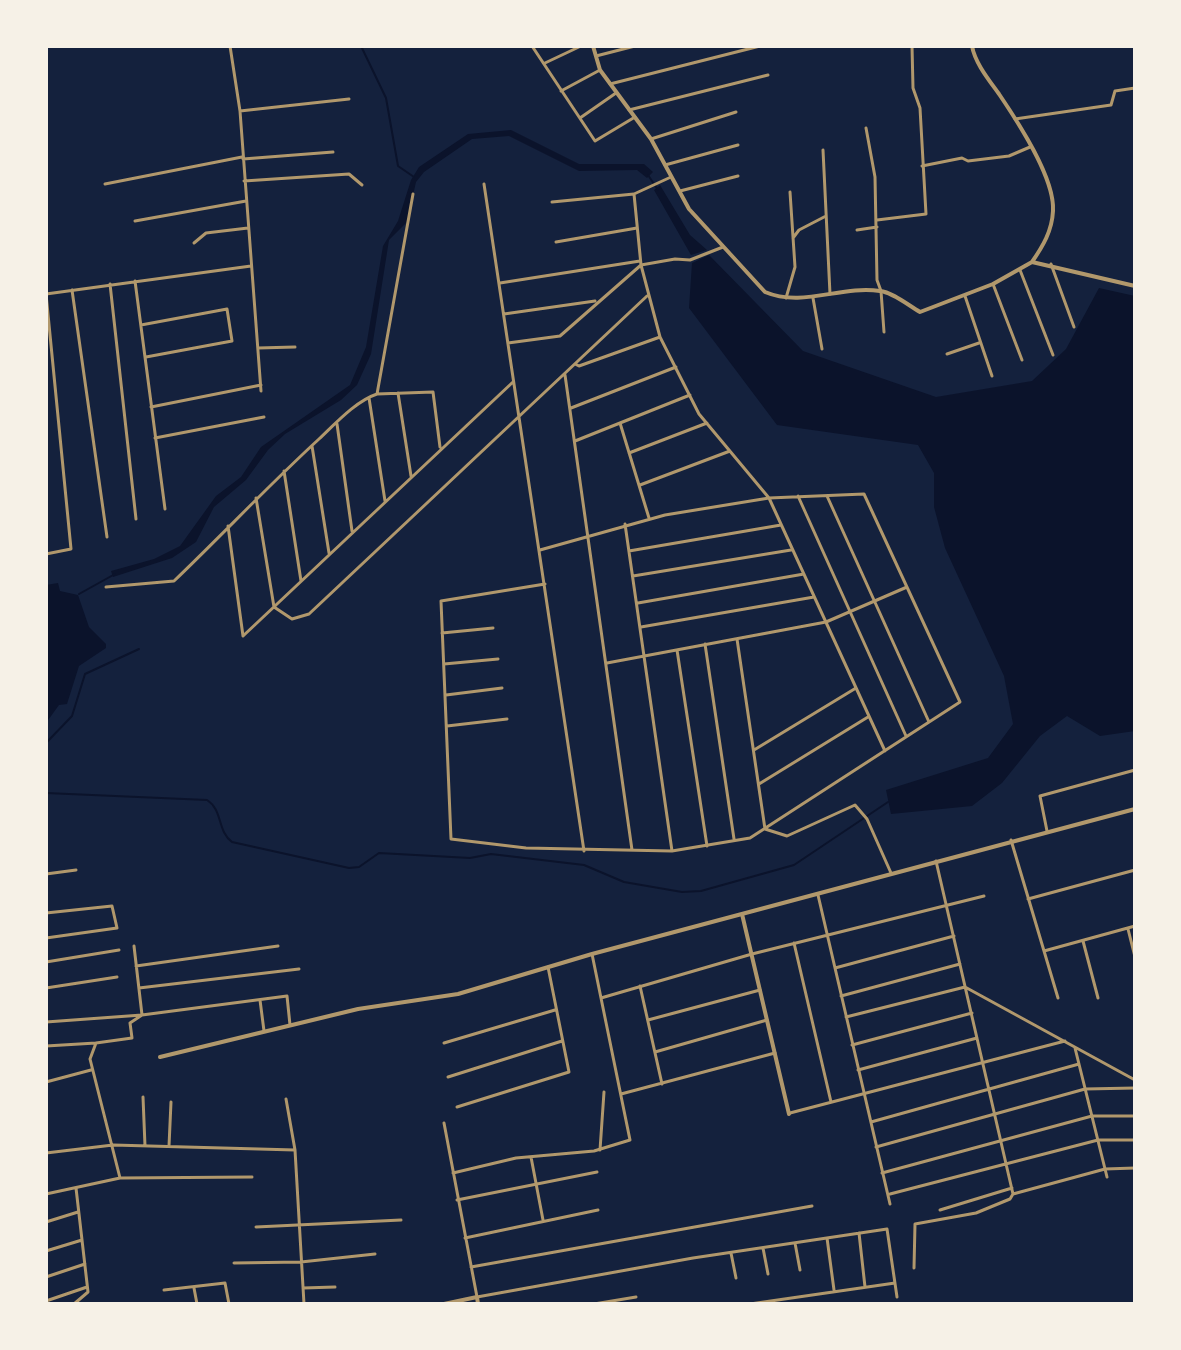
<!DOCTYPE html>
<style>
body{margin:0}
#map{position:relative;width:1181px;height:1350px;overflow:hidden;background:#14213d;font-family:"Work Sans",sans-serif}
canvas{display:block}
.frame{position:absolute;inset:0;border:48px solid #f6f1e7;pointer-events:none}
</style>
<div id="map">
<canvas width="1181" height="1350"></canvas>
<div class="frame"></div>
</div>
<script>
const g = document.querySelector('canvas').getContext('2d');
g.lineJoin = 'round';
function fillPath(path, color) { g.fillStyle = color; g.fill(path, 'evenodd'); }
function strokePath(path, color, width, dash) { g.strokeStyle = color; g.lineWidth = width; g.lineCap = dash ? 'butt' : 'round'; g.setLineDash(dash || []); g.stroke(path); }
fillPath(new Path2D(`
 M511,130l68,34h65l9,8 -6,6 -10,-8 -58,1 -70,-35 -37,3 -48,33 -8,10 -9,40 -18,18 -18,114 -14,31 -16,15 -56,34 -17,16 -22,30 -32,27 -18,35 -24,16 -59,19 -2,-6 43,-12 26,-13 36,-50 25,-19 20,-30 89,-62 16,-38 17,-101 15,-25 13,-41 8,-13 49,-33z
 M660,185l30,50 17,15 -16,5 -37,-65z
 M709,255l94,96 133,46 96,-16 34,-32 33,-61 36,8v435l-35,5 -33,-20 -27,20 -38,47 -30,23 -81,8 -5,-24 102,-32 25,-34 -9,-48 -59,-128 -11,-41v-34l-16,-28 -141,-20 -88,-117 3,-45z
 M58,583l2,8 18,4 11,32 17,17v4l-27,18 -12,38 -8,1 -13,18v-138z`), '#0b132b');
strokePath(new Path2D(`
 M361,46l25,52 12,68 16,11
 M648,175l10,15
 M79,594l36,-20
 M46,743l26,-27 13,-42 54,-25
 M46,793l161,7c16,10 10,31 25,42l117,26 10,-1 20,-14 91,5 21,-4 93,11 40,17 58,10 19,-1 93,-26 94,-63`), '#0b132b', 2);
strokePath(new Path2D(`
 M230,46l10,65 21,280
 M532,46l63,95 40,-24
 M596,56l39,-10
 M545,63l36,-17
 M610,84l150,-38
 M561,91l39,-21
 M629,110l139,-35
 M240,111l109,-12
 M580,118l36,-25
 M1015,119l96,-14 4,-14 20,-3
 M866,128l9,49 2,103 4,11 3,41
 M651,139l85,-27
 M823,150l7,144
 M243,159l90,-7
 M665,165l73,-20
 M922,166l40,-8 6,3 41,-5 21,-9
 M671,177l-37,17 7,71 19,72 39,77 70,84 116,253
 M244,181l105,-7 13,11
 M105,184l137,-27
 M484,184l100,667
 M680,191l58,-15
 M552,202l82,-8
 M877,220l49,-6 -6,-106 -7,-20 -1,-42
 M135,221l111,-20
 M857,230l20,-3
 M793,238l6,-8 27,-14
 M556,242l81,-14
 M194,243l12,-10 42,-5
 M1051,264l23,63
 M1020,270l33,85
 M135,281l30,228
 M500,283l140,-22
 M110,284l26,235
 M993,284l29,76
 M72,290l35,247
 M46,294l205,-28
 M965,296l27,80
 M786,298l9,-31 -5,-75
 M813,298l9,51
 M504,314l91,-13
 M141,325l86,-16 5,32 -86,16
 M508,343l52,-7 81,-71 34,-6 15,1 33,-13
 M258,348l37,-1
 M947,354l32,-11
 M575,364l4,2 81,-29
 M565,375l67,475
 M398,393l13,83
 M377,394l56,-2 7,55
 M369,398l16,103
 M151,407l110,-22
 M571,408l105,-41
 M620,423l29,95
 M337,424l15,107
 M155,438l109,-21
 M575,441l115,-46
 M312,446l17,107
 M629,453l78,-30
 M284,471l17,110
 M640,485l90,-34
 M798,496l108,240
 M827,496l102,226
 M256,498l18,109 18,12 17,-5 338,-318
 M625,524l47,327
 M228,526l15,110
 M540,550l125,-35 104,-17 95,-4 96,208 -210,136 -78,13 -146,-3 -75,-9 -10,-238 104,-17
 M629,551l152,-26
 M46,554l25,-5 -25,-255
 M633,576l158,-26
 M106,587l68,-6c49,-47 95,-96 145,-142 17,-16 37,-38 58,-45l36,-200
 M638,603l166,-29
 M641,627l173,-30
 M442,633l51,-5
 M243,636l270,-254
 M737,639l28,190 22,7 68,-31 12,14 24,54
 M705,644l29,195
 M677,650l30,196
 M607,663l219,-41 81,-35
 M444,664l54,-5
 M446,695l56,-7
 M447,726l60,-7
 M754,750l102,-62
 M759,784l109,-67
 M1047,831l-7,-35 95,-26
 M1011,840l47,158
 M936,861l77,333
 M46,874l30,-4
 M818,895l72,309
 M1028,899l107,-29
 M46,913l66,-7 5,22 -71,10
 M1128,929l7,28
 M1083,941l15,57
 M794,943l37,159
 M1044,951l91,-25
 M46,962l73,-12
 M136,966l142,-20
 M835,968l119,-32
 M640,986l22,98
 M46,988l71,-11
 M139,988l160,-19
 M841,996l119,-32
 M601,998l151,-44 232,-58
 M260,1000l4,31
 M846,1017l119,-30 170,93
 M648,1020l112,-30
 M46,1022l96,-7 145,-19 3,29
 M444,1043l111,-33
 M852,1045l120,-32
 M46,1046l50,-3
 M1075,1048l32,129
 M655,1052l112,-32
 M858,1070l119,-32
 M448,1077l114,-36
 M46,1082l45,-12
 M621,1094l154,-41
 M143,1097l2,49
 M286,1099l9,51 9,154
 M457,1107l112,-35 -21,-105
 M790,1113l275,-72
 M871,1122l208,-58
 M444,1123l33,174 216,-39 194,-29 10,68
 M169,1146l2,-44
 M876,1147l209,-58 50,-1
 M600,1150l4,-58
 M46,1153l67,-8 182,5
 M531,1157l12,63
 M453,1173l63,-15 78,-7 36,-11 -38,-186
 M882,1173l210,-57h43
 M120,1178l-30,-119 6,-16 36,-5 -2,-15 12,-8 -8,-69
 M46,1194l74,-16 132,-1
 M890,1194l208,-54h37
 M457,1200l140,-28
 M940,1210l72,-22
 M46,1222l32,-10
 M256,1227l145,-7
 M859,1233l6,54
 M465,1238l133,-28
 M827,1238l7,52
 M795,1243l5,27
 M763,1248l5,26
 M46,1251l36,-11
 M731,1253l5,25
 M234,1263l67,-1 74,-8
 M471,1267l341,-61
 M914,1268l1,-44 61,-11 34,-14 3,-5 92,-25 30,-1
 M46,1277l39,-13
 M194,1288l3,16
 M303,1288l32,-1
 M164,1290l61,-7 4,21
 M46,1301l41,-14
 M74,1304l14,-12 -12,-104
 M594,1304l42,-7
 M750,1304l145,-21`), '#b1986c', 3);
strokePath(new Path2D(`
 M593,46l7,24 51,69 38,70 76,83c38,16 76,-7 115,-1 12,1 28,14 40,21l73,-28 39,-22 103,24
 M972,46c3,17 17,34 27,48 19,28 56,84 54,117 -1,20 -10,35 -21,51
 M742,914l47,200
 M160,1057l198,-48 100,-15 134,-40 543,-145
 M444,1304l33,-7 1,7`), '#b1986c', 4);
</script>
